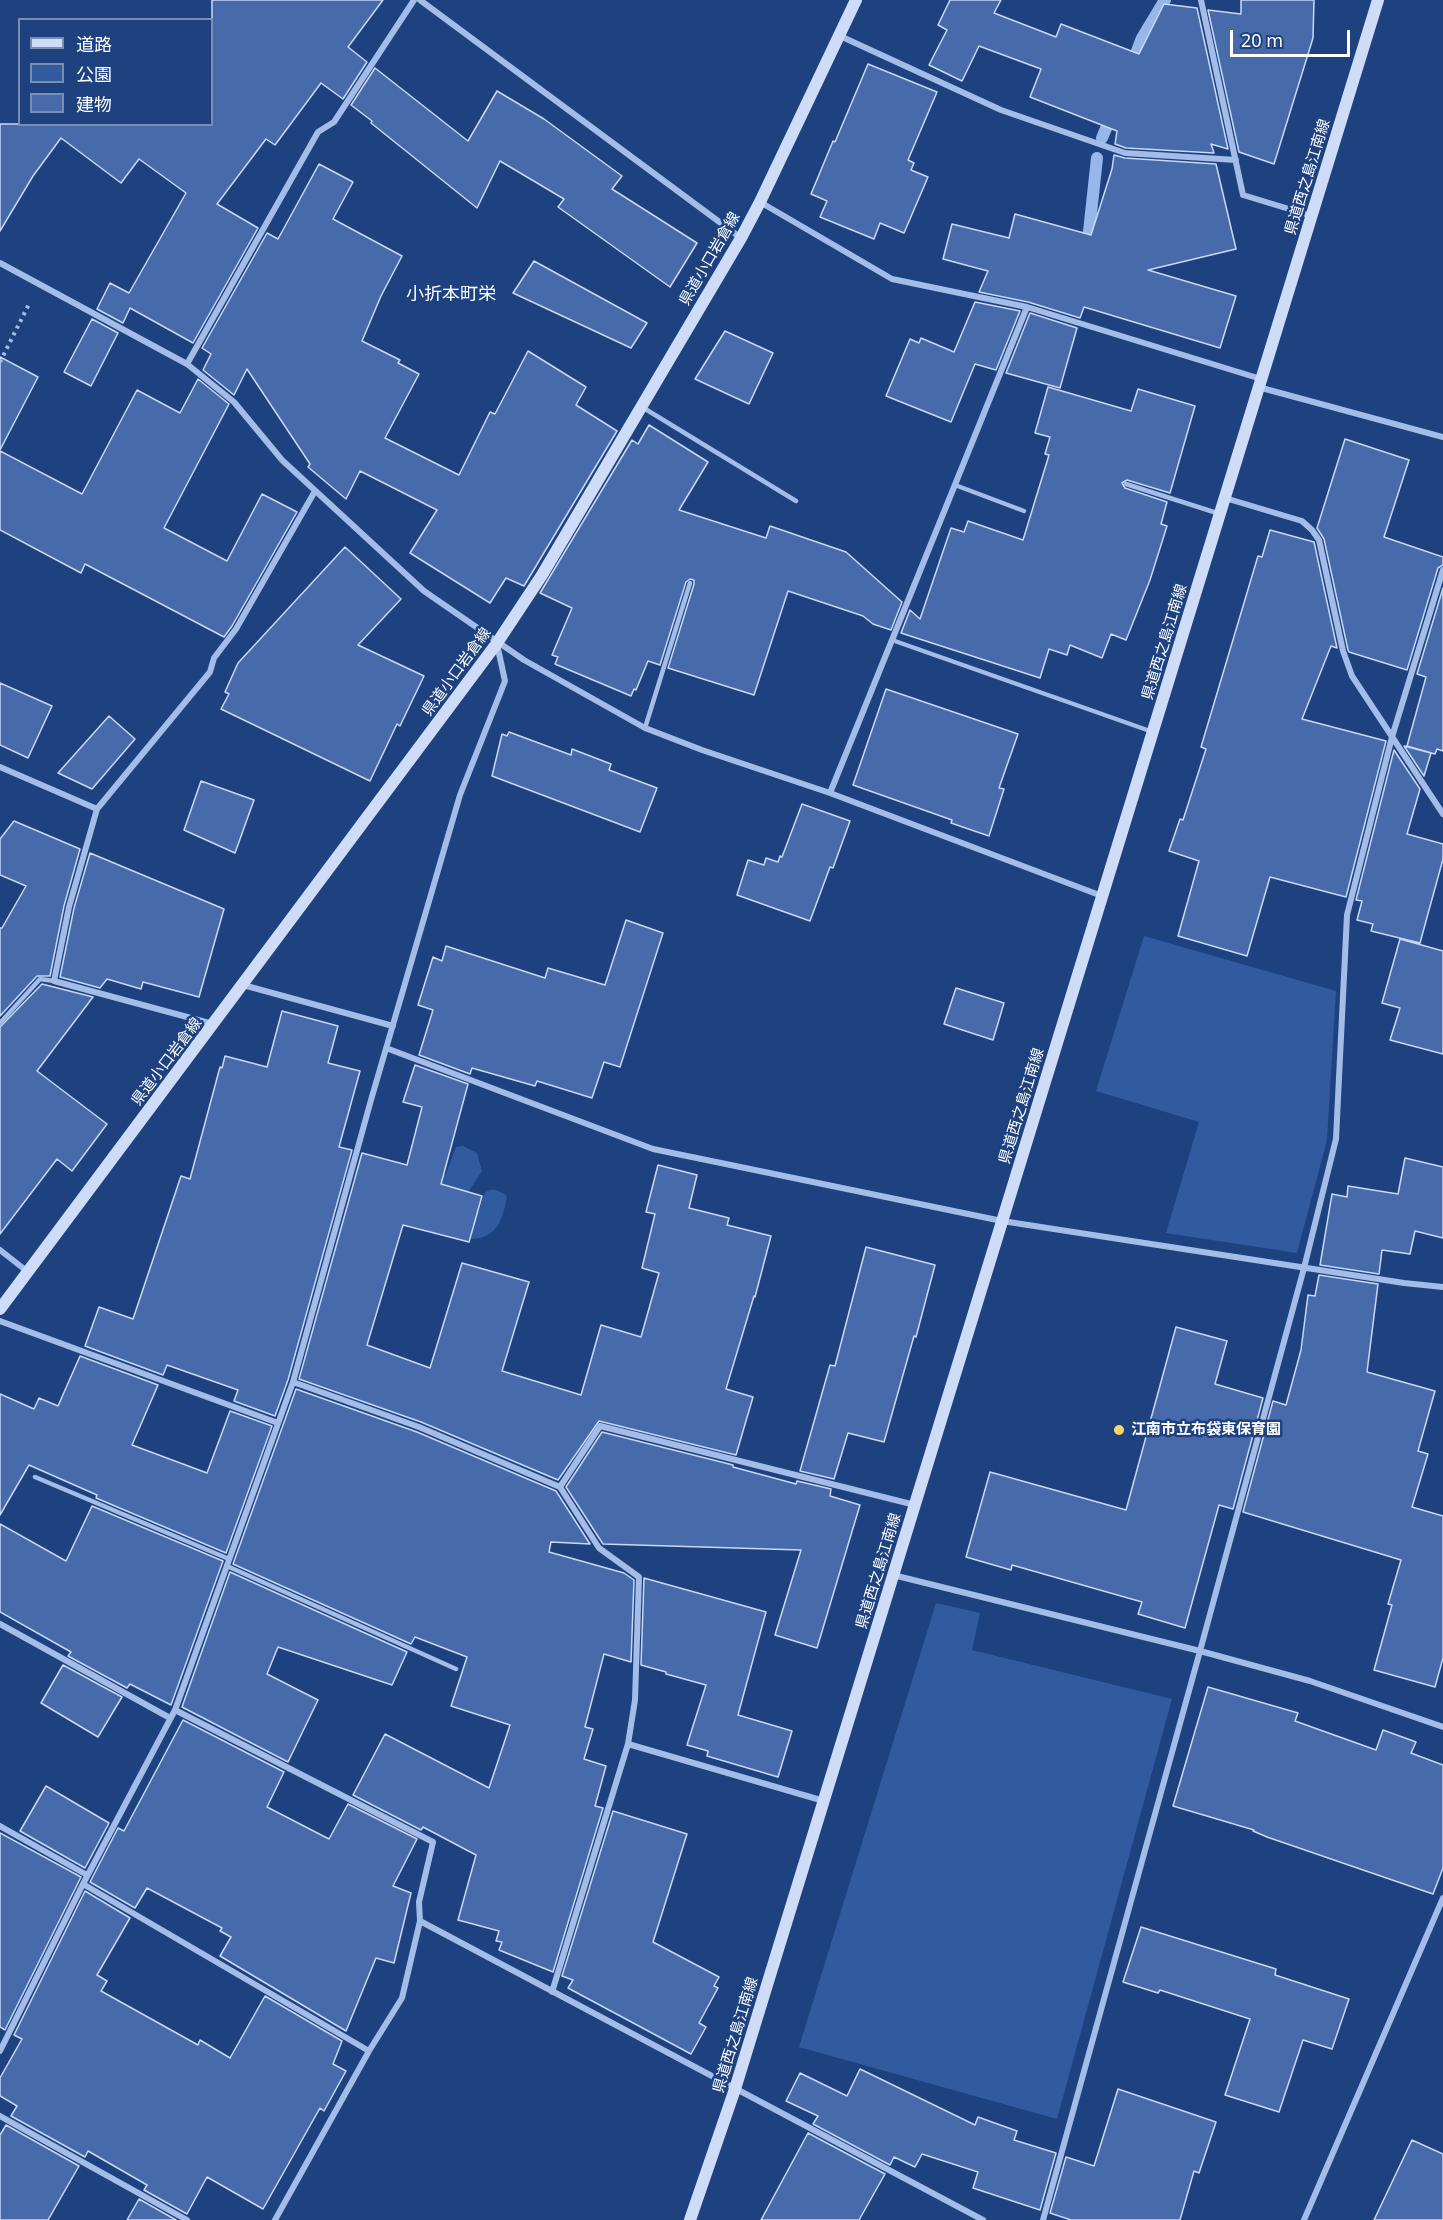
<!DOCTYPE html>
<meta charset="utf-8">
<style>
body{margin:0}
#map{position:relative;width:1443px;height:2220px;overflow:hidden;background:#1e4280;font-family:"Noto Sans","Noto Sans JP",sans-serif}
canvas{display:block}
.legend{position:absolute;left:18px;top:18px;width:195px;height:108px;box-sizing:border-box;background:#1e4280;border:2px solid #788eb3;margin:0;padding:8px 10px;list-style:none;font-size:18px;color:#fff}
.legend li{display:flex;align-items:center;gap:12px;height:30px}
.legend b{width:30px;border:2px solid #788eb3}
.scale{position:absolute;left:1230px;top:30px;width:120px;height:27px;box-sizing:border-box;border:3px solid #fff;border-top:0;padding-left:8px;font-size:18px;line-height:21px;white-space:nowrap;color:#fff;-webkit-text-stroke:4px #1e4280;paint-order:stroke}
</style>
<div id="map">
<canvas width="1443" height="2220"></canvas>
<ul class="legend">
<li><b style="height:8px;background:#cedcf7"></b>道路</li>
<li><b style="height:16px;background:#325a9e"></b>公園</li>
<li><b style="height:16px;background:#476baa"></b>建物</li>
</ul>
<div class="scale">20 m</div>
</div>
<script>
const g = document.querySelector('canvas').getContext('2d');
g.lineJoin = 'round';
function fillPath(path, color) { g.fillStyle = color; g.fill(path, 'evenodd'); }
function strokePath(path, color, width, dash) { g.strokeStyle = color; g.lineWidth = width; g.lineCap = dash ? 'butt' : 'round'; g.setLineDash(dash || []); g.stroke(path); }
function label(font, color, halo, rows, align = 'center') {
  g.font = font + ' "Noto Sans","Noto Sans JP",sans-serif'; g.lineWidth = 5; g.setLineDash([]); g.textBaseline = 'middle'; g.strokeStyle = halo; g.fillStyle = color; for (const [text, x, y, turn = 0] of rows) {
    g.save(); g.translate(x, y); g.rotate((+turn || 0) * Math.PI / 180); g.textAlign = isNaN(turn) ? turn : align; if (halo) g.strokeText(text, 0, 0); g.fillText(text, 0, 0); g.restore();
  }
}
fillPath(new Path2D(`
 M1144,936l192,55 -9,149 -30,113 -131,-20 33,-111 -103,-31z
 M463,1146l14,7 5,18 -13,20 -5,15 12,7 3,-2 5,-17c7,-8 16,-3 23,2 -8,51 -31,47 -74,35l8,-53 5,-4 10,-27z
 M936,1603l44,10 -8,37 200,49 -115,420 -258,-72z`), '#325a9e');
strokePath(new Path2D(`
 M1131,67l11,-29 23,-38
 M1102,138l10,-24
 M1087,250l10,-92`), '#97b7ea', 12);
const building = new Path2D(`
 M212,0h171l-35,47 19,15 -24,37 -22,-16 -46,62 -9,-6 -49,65 41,24 -65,115 -63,-35 -7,15 -26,-14 13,-26 19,10 57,-100 -47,-34 -18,24 -60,-45 -28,38 -33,55v-107h212z
 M950,0h51l-7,13 62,24 5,-13 78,30 25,-50 33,4 31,141 -17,-5 3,9 -88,-5 -11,-4 2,-13 -87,-34 11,-28 -62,-23 -17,35 -33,-16 18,-35 -9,-5z
 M1241,0h73l-1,38 -39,126 -35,-12 -31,-142 33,4z
 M868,64l69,28 -29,68 6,3 -3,7 17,7 -24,56 -24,-10 -6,16 -54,-22 7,-16 -16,-7 22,-53 2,1z
 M375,68l93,73 29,-50 47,28 78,57 -10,13 85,54 -27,44 -112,-80 6,-8 -64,-38 -23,47 -106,-85 1,-2 -21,-16z
 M1114,155l11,3 91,6 20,85 -88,21 88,26 -16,52 -136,-41 -4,11 -52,-16 -49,-10 9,-21 -45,-12 9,-35 57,14 6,-24 76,21 21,-66z
 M319,164l34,18 -20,37 69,37 -21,40 -19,45 38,19 -2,3 21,11 -34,64 74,37 31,-63 5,2 33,-63 58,36 -10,18 41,26 -93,155 -18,-8 -16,25 -80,-50 27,-43 -77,-39 -14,28 -38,-32 2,-3 -63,-95 -13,26 -31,-25 8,-16 -9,-6 65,-115 11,6z
 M534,261l113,62 -16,25 -118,-55z
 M975,302l45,9 -24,59 -21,-6 -24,58 -65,-26 24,-57 9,4 2,-5 33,14z
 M1030,313l47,15 -17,60 -54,-15z
 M92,319l26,14 -27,53 -27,-14z
 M725,331l48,22 -24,51 -54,-25z
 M0,357l38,20 -38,73z
 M198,379l31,25 -65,124 63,33 35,-67 35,18 -65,114 -8,11 -139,-73 -4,9 -81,-43v-79l82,43 55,-104 43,23z
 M1048,387l83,24 7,-22 57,17 -25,87 -43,-13 -5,3 3,5 42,14 -6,22 6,2 -17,54 -24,60 -15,-6 -9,24 -32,-13 -3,10 -18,-6 -9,29 -139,-45 9,-23 10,9 31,-91 13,4 4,-11 55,19 26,-85 -4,-1 5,-17 -15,-4z
 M649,425l59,37 -29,48 87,28 4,-12 76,26 56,50 -11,28 -18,-6 -10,-8 -75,-25 -34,104 -86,-27 26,-84v-4l-4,-1 -4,3 -26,83 -12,-4 -12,29 -2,-1 -3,7 -76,-32 3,-7 -6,-2 20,-47 -32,-15 92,-153 6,4z
 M1345,439l64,21 -25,77 59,20v8l-5,3 -31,102 -58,-18 -1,-2 -24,-111 -7,-11z
 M1270,530l44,12 23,106 -6,-2 -29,73 84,22 -40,156 -76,-20 -23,79 -69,-20 21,-75 -30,-10 11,-32 3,1 23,-71 -5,-2 57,-191 4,1z
 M345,547l56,52 -43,46 66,31 -24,50 -3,-2 -27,57 -149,-72 8,-15 -4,-2 13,-29z
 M1443,588v163l-6,-2 -2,5 -28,-8 19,-69 -9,-3z
 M0,683l52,23 -24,52 -28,-13z
 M886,689l132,45 -19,54 5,1 -15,47 -38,-13 1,-3 -99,-35z
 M109,716l26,23 -43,50 -34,-16z
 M509,732l62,23 1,-6 39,15 -2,6 48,18 -17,44 -148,-56 10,-42 5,2z
 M1404,746l27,7 -7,23z
 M1394,750l26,39 -13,45 36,10v15l-23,84 -49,-12 2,-7 -16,-4 5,-19 -6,-1z
 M201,781l53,19 -19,53 -51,-23z
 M802,804l48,17 -17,47 -3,-1 -20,54 -73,-26 11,-35 16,5 2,-7 12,4 2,-6 2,1z
 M14,821l66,28 -16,57 -14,70h-13l-37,40v-88h2l24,-42 -26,-11v-36z
 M90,853l134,56 -25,88 -56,-15 -2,7 -34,-10 -7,9 -40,-11 14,-69z
 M626,920l37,13 -43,134 -16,-5 -12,36 -55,-17 -2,5 -63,-18 -2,6 -51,-19 14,-45 -15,-5 15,-48 9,4 4,-15 99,32 3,-10 57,17z
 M1400,939l43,12v103l-53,-14 10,-32 -18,-5z
 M42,984l51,13 -56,74 70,53 -35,47 -15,-12 -57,75v-207z
 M956,988l48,15 -11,37 -49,-16z
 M282,1011l56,15 -10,37 32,8 -21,76 13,3 -64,230 -13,36 -41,-15 4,-11 -71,-25 -4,10 -78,-29 14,-39 34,12 48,-143 9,3 30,-112 2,1 3,-12 42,11z
 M415,1065l53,19 -27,100 41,12 -13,46 -66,-17 -36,120 63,23 32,-105 67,19 -27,89 79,24 20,-70 40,12 18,-64 -17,-5 13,-54 -9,-2 12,-47 39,10 -8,33 40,10 -2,7 44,11 -16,61 -1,-1 -28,93 27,8 -17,58 -137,-34 -41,59 -137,-58 -122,-43 63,-226 45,12 15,-58 -19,-5z
 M1405,1158l38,9v71l-28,-7 -5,23 -28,-4 -3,24 -59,-9 12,-71 15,3 1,-11 50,8z
 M866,1247l69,18 -19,72 -2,-1 -30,106 -36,-9 -14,46 -34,-8 30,-106 5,1z
 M1319,1275l59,9 -11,88 68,19 -17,60 10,3 -16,53 31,9v142l-8,29 -61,-17 18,-65 -4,-1 13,-44 -158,-48 30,-111 13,4 15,-55 7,-55 7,1z
 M1176,1327l51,14 -12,43 48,14 -30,111 -14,-4 -34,123 -47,-14 4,-12 -130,-37 -1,5 -45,-13 24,-85 136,38z
 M80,1356l78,29 -26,60 75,28 23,-62 42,15 -46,127 -130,-55 1,-3 -68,-30 -29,50v-121l34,15 5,-11 19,8z
 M296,1389l121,43 139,59 34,53 -39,-2 -2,10 75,21 10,7 -3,82 -27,-8 -19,73 8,2 -9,30 22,7 -11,40 8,2 -50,164 -54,-22 3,-8 -6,-1 3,-10 -41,-11 18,-65 -53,-28 -2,3 -68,-35 32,-61 104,54 21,-63 -59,-19 16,-49 -52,-20 -4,7 -178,-80z
 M602,1432l131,33v2l63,17 1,-3 34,8 -1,7 30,9 -43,143 -42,-13 26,-85 -198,-6 -37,-57z
 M92,1506l131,55 -52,144 -41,-21 -3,4 -59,-32 3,-4 -71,-40v-88l66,37z
 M230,1572l177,80 -15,33 -114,-38 -11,27 51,26 -30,62 -106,-55z
 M644,1578l122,34 -28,103 54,16 -14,46 -71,-21 1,-5 -21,-6 19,-60 -40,-11v-2l-25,-7z
 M63,1665l59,32 -24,40 -57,-34z
 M1208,1687l90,26 -3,8 81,29 7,-20 33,12 -5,11 32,12v103l-10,26 -166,-57 -14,-6 1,-1 -81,-24z
 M183,1720l101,52 -17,35 62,32 19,-35 69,35 -24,47 18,7 -17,70 -18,-5 -30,73 -126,-75 11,-19 -11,-6 2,-3 -75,-40 -12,20 -45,-26 28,-54 6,3z
 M46,1786l63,37 -24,45 -65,-37z
 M613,1811l74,23 -34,108 66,35 -5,9 4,2 -19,35 7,4 -15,27 -123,-66 5,-8 -11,-4z
 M0,1833l81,44 -76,153 -5,-3z
 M85,1891l45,27 -33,57 10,6 -6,10 97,54 2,-5 30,18 35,-62 77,45 -9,23 13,7 -22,40 -4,-3 -57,101 -56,-32 -20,37 -43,-24 3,-5 -59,-34 -3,6 -74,-41 6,-10 -17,-10v-18l22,-39 -8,-4z
 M1141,1927l135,42 -1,6 74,24 -17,50 -29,-9 -24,72 -54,-17 25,-76 -90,-29 -2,3 -35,-11z
 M860,2069l115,56 3,-8 39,14 -3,9 42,13 -16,57 -67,-22 5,-16 -56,-18 -7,13 -21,-10 -4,8 -77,-41 5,-8 -32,-15 14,-28 47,23z
 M1118,2089l98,33 -17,51 -5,-2 -14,49h-109l-21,-7 16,-56 28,9z
 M6,2125l73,41 -31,54h-48v-85z
 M808,2133l77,41 -26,46h-98z
 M1412,2140l31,14v66h-69z
 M139,2199l37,21h-49z`);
fillPath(building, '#476baa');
strokePath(building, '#c7d9f6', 1.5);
strokePath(new Path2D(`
 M0,362l29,-58`), '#a3bde8', 4, [3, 4.5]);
strokePath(new Path2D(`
 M642,407l154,94
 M1126,484l91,29
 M955,485l69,26
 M892,640l258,91
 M645,728l45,-145
 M0,1023l40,-44 14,2
 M35,1477l194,82
 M227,1566l229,103`), '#a3bde8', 4.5);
strokePath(new Path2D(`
 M420,0l321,238
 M1201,0l42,195 69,21
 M840,36l161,74 124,43 111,7
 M760,202l132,77 135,28 234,72
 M0,263l187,101 47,38 48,58 142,131 100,69 121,68 57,22 128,43 272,103
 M187,364l131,-232 16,-10 80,-122
 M1258,387l185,50
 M1225,498l77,23 10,9 7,10 24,111 9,25 91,138
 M0,767l97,42
 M830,793l197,-486
 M243,985l150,41
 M213,1024l-159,-43 15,-74 28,-98 113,-137 4,-14 22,-29 79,-138
 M386,1048l267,101 349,72 402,62 39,4
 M0,1250l28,22
 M0,1321l278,102
 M293,1382l126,45 141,60 39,61 40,29 -4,123 -7,44 -76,248
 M560,1487l40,-61 315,79
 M893,1575l307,76 110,30 133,46
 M0,1624l170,94
 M175,1710l258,132 -14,60 1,19
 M628,1744l196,57
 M0,1826l87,49
 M83,1884l286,167
 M0,2051l83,-167 92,-174 118,-328 78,-282 89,-305 45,-114 -8,-37
 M0,2116l187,104
 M275,2220l94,-169 33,-53 18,-77 563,299
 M1043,2220l157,-569 104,-383 32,-129 11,-224 45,-178 51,-167
 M1304,2220l139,-322`), '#a3bde8', 6);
strokePath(new Path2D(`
 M0,1309l497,-666 45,-68 199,-337 19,-36 96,-202
 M690,2220l45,-131 643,-2089`), '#cedcf7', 12);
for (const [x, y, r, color] of [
 [1119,1430,6,"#f7d863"]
]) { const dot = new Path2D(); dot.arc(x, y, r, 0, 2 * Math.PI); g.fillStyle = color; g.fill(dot); strokePath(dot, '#1e4280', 2); }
label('15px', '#fff', '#1e4280', [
 ["県道西之島江南線",1308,177,-73],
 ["県道小口岩倉線",710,259,-60],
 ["県道西之島江南線",1165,642,-73],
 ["県道小口岩倉線",457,672,-54],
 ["県道小口岩倉線",167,1062,-53],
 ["県道西之島江南線",1022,1106,-73],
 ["県道西之島江南線",879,1571,-73],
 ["県道西之島江南線",736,2035,-73]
]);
label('bold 15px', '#fff', '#1e4280', [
 ["江南市立布袋東保育園",1131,1430]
], 'left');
label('18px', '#fff', '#1e4280', [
 ["小折本町栄",451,295]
]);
</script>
